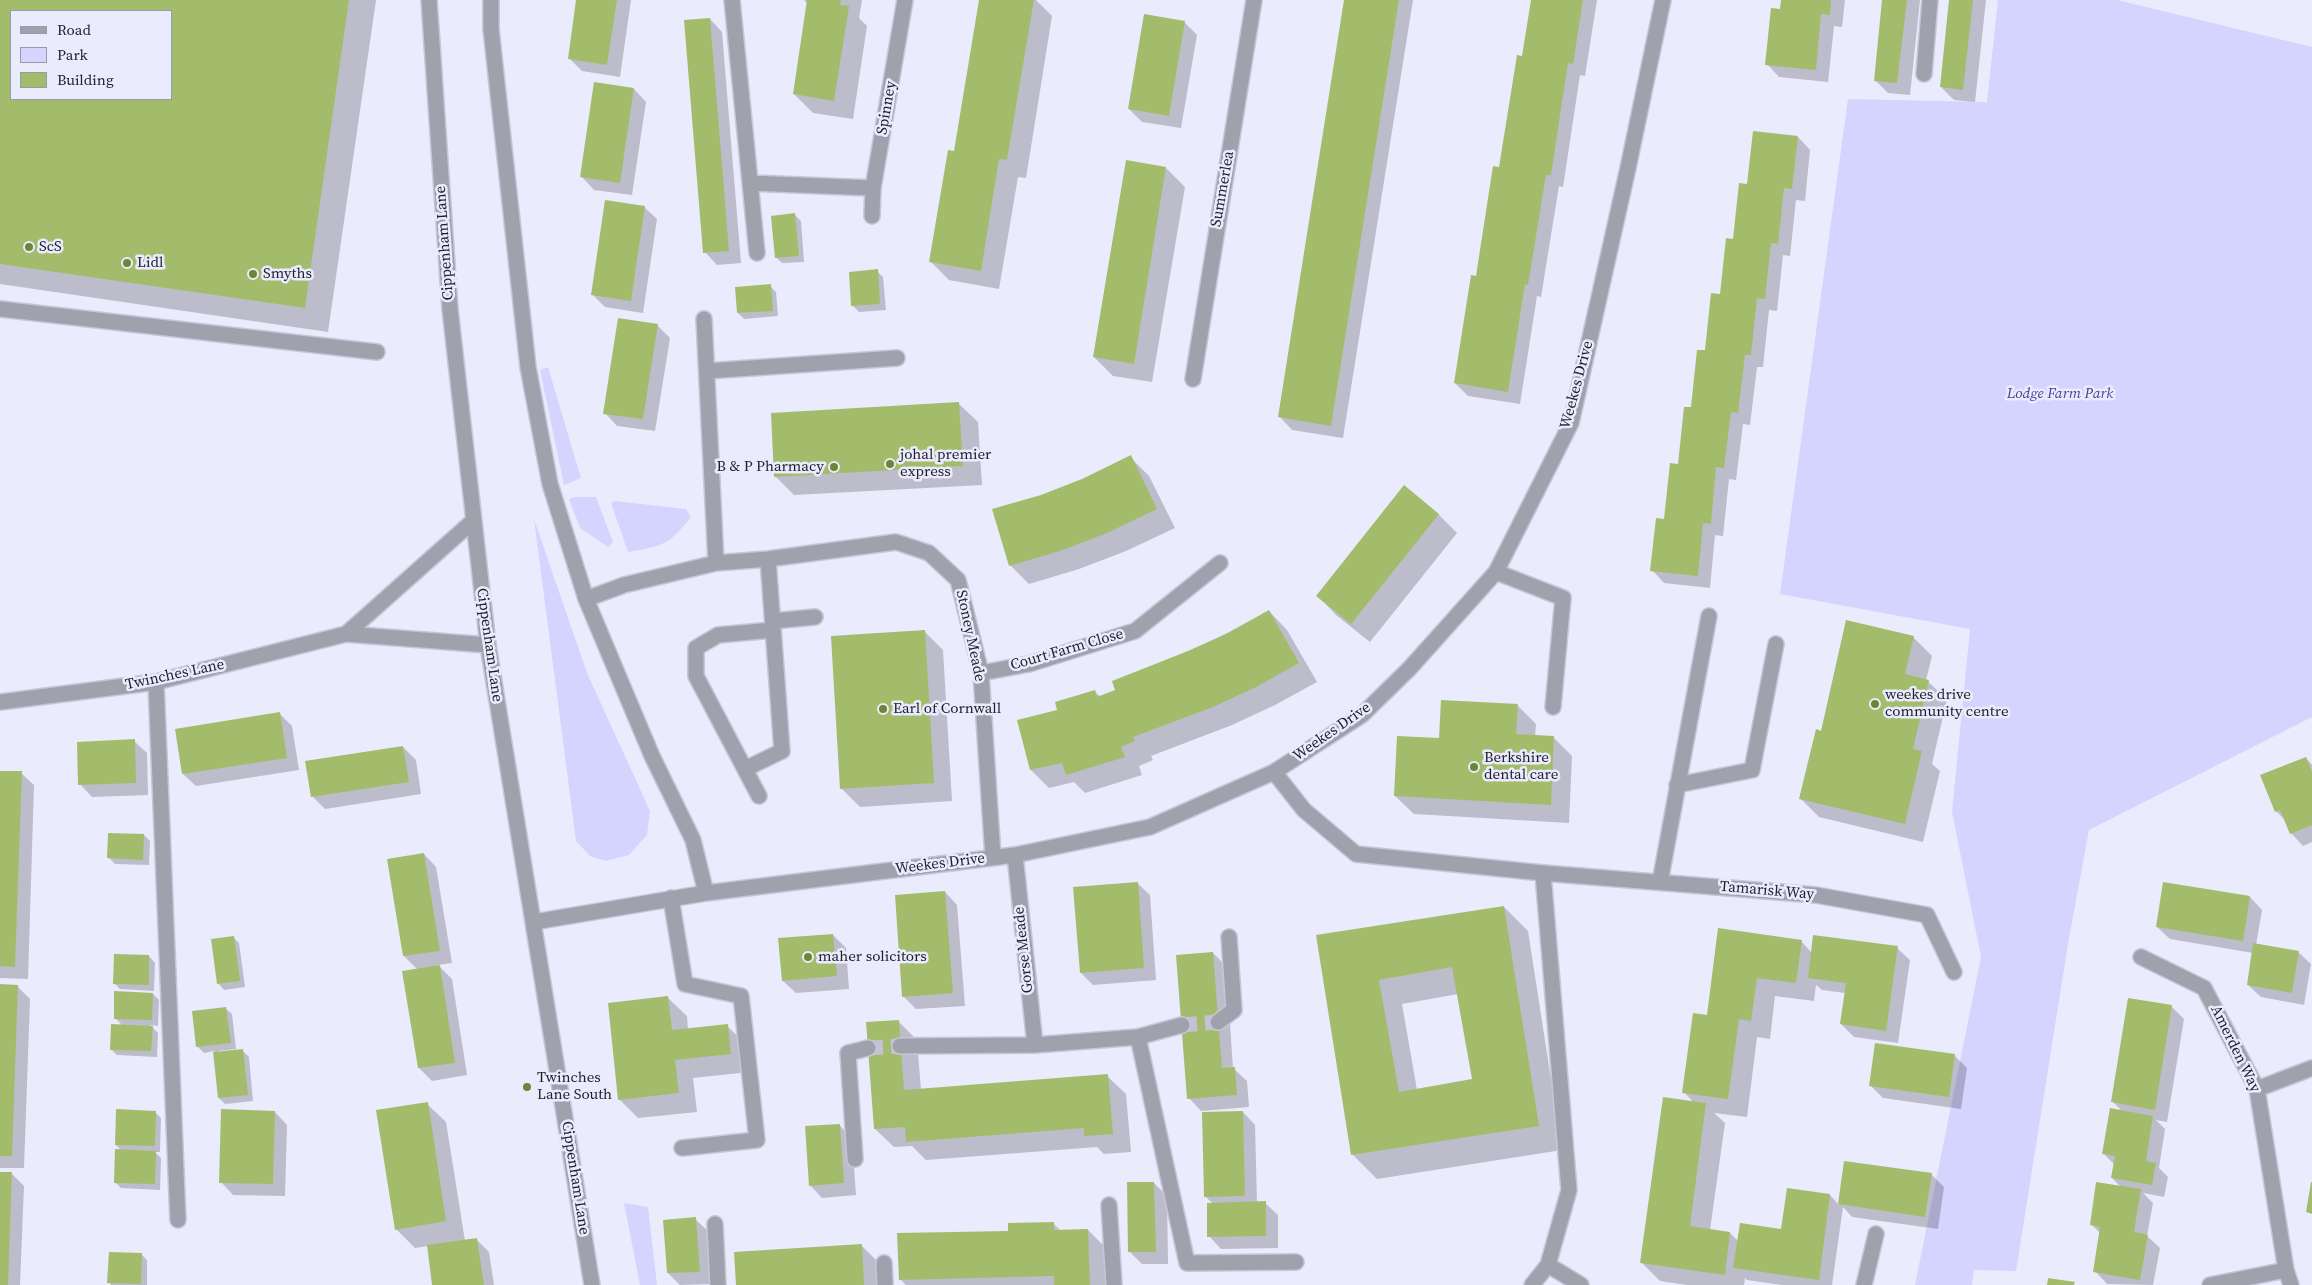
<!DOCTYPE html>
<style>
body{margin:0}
#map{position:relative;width:2312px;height:1285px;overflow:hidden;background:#ebebfe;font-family:"Source Serif 4",serif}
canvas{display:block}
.legend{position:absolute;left:10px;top:10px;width:162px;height:90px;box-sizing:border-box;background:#ebebfe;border:1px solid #9999a9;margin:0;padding:6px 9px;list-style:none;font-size:15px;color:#1f1f2a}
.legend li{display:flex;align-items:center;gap:10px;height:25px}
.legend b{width:25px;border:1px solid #9999a9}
</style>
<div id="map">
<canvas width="2312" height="1285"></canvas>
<ul class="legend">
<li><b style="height:6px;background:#a1a1ae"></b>Road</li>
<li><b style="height:14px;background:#d5d4fe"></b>Park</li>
<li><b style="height:14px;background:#a3bc6b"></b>Building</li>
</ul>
</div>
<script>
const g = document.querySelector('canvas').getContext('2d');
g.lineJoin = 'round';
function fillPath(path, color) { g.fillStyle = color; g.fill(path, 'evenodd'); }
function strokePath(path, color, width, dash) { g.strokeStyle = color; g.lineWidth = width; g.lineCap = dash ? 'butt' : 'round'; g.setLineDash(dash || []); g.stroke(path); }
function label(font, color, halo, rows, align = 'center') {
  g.font = font + ' "Source Serif 4",serif'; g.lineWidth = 5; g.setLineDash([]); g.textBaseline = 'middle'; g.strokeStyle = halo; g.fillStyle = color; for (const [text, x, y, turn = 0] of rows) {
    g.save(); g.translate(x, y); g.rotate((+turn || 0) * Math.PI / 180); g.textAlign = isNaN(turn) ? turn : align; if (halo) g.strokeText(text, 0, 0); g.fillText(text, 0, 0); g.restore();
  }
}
fillPath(new Path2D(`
 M1998,0h119l195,47v670l-223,113 -21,114 -52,327 -42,-1 -2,15h-57l66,-328 -29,-145 18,-183 -190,-35 68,-495 139,3z
 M548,367l33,111 -17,7 -24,-115z
 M574,497h22l17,45 -5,5 -28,-19 -11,-29z
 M615,501l71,8 5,8c-22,28 -28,29 -63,35l-17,-49z
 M534,519l53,154 63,138 -3,24 -18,20 -23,6 -16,-5 -14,-15z
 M624,1203l24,4 9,78h-17z`), '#d5d4fe');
fillPath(new Path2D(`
 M0,0h376l-48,332 -328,-48zM11,11h160v88h-160z
 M578,0h53l-11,77 -38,-6 -13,-13z
 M804,0h58l-3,18 8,8 -14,93 -40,-6 -19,-19 14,-90z
 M980,0h56l16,16 -26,162 -8,-1 -19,112 -50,-9 -18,-18 24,-110z
 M1346,0h67l-70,438 -51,-8 -12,-13z
 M1532,0h65l-12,76 -5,-1 -17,112 -4,-1 -18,111 -4,-1 -17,108 -52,-8 -13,-13 68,-326z
 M1782,0h63l-3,27 -8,-1 -6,56 -49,-5 -12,-13z
 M1883,0h37l-10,95 -22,-2 -13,-13z
 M1950,0h36l-11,102 -21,-2 -13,-13z
 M710,19l12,13 19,231 -24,2 -12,-13z
 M1184,22l13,13 -16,93 -39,-6 -13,-13z
 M634,89l12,13 -14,93 -38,-5 -12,-13z
 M1798,137l12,13 -5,51 -9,-1 -6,56 -7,-1 -6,56 -8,-1 -6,57h-6l-7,58 -7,-1 -7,56 -7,-1 -6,57 -8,-1 -5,53 -46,-5 -12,-13 96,-385z
 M1166,168l19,19 -33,195 -39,-6 -19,-19z
 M644,207l13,12 -14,94 -38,-6 -12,-12z
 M795,215l6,6 3,41 -22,1 -6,-6z
 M877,271l6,6 3,33 -27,2 -6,-6z
 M770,286l6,6 2,24 -34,3 -6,-6z
 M657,325l13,13 -15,93 -38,-5 -12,-13z
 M959,404l19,18 4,63 -188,10 -19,-19z
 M1130,457l19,19 26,52 -49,23 -47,18 -50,15 -19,-19 32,-69 40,-16z
 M1438,514l19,19 -87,109 -34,-27 -18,-19z
 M1269,611l18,19 30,52 -42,23 -43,20 -81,31 2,4 -14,6 3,9 -57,18 -11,-11 -25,6 -18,-18 28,-59 35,-20 7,6 16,-6z
 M925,632l18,18 9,151 -92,6 -19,-19z
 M1913,637l19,19 -6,24 21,19 -15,65 8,7 -17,71 -104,-25 -19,-19 22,-66z
 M1517,705l19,19 -1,12 18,1 19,19 -3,67 -155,-9 -19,-18 45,-57z
 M280,714l12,12 7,44 -103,16 -13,-12z
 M134,741l13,12 1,42 -56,2 -12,-13z
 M403,747l13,13 5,34 -96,15 -13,-13z
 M2306,758l6,7v77l-9,4 -12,-13 -5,-12 -10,-10z
 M0,772l21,1 13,12 -6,194 -28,-1z
 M144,835l6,6 -1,24 -34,-1 -6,-6z
 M424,854l12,13 16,96 -14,2 14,14 15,96 -35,6 -13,-13 -15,-96 14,-2 -14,-14z
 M1137,883l13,12 6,85 -63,5 -12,-12z
 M945,892l12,13 8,101 -49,3 -12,-12z
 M2250,897l12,13 -6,35 42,7 13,12 -7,41 -43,-8 -13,-12 5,-32 -83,-14 -13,-12z
 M1504,907l24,24 34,219 -185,29 -24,-24 -35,-219zM1458,994l15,86 -56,10 -15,-86z
 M833,935l13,13 3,41 -53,4 -13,-12z
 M233,937l6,6 6,44 -21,3 -6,-7z
 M1801,941l11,12 85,-5 13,12 -12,83 -44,-6 -13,-13 4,-31 -23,-3 -6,-5 -2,16 -39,-5 -5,43 -13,-2 -10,80 -33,-4 11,10 -15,107 20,3 8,8 44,-11 48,-35 9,10 6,-43 86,12 13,13 -6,42 -86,-12 -9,-10 -11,78h-50l-35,-5 -2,-2 -1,7h-57l-27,-4 -19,-19 53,-159 -10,-11 24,-76z
 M1213,953l13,13 7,102 14,13 2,26 -48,4 -12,-13z
 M149,956l6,7 -1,28 -34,-2 -6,-6z
 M0,985l17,1 13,13 -6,169h-24z
 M153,994l6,6 -1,26 -8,-1 8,8 -1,24 -40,-2 -6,-6 12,-23 -8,-8z
 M668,998l19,18 1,14 39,-4 19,18 3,28 -56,6 4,34 -59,6 -19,-19z
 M2171,1006l13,13 -17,103 -11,-2 9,9 -6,39 9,9 -4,20 -21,-4 10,10 -6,33 13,12 -7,37 -46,-1 -12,-13 6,-37 -10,-10 31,-36 -10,-10 2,-14 -10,-10 19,-42 -10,-10z
 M225,1008l7,6 4,35 -18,2 1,2 24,-2 6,6 4,44 -28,3 -6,-6 -5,-47 -10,2 -6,-6z
 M898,1021l19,19 4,50 186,-14 19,18 5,58 -27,2 -7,-7 -171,13 -14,-14 -18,1 -19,-18z
 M1954,1055l13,13 -6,41 -78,-11 -13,-13z
 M427,1104l19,18 19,119 12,-1 12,12 5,33h-60l-6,-39 -13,2 -19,-19z
 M155,1112l6,6 -1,34h-5l6,6 -1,32 -39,-2 -6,-6 7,-31 -6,-6z
 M275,1112l12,13 -2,71 -52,-1 -12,-13z
 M1243,1112l12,13 2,78h8l13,12v33l-57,1 -12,-13 4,-32 -8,-8z
 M839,1125l13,13 4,57 -34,3 -12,-13z
 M0,1173h11l13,13 -4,99h-20z
 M1154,1183l13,13 1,68h-26l-12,-12z
 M695,1219l13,12 4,53 -32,1 -12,-12z
 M1053,1223l8,8 27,-1 19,19v36h-201l-6,-6 109,-47z
 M861,1245l19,19 1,21h-144z
 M141,1254l6,6v25h-36l-2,-3z`), '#0003');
fillPath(new Path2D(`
 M0,0h349l-44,308 -305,-44zM11,11h160v88h-160z
 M576,0h41l-10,65 -39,-6z
 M807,0h34l-1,5 9,1 -15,95 -41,-7z
 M979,0h55l-27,160 -8,-1 -18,112 -52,-9 19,-112 6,1z
 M1344,0h55l-68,426 -53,-9z
 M1531,0h52l-10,64 -5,-1 -17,112h-5l-18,110 -3,-1 -17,108 -54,-9 17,-108 5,1 17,-110 6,1 18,-112 5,1z
 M1781,0h50l-1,15 -9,-1 -5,56 -51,-5 6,-57 9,1z
 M1882,0h25l-10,83 -23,-2z
 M1949,0h24l-10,90 -23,-3z
 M1144,14l41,7 -16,95 -41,-7z
 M710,18l19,233 -26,2 -19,-233z
 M594,82l40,6 -14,95 -40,-6z
 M1753,131l45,5 -6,53 -8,-1 -6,56 -7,-1 -6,56 -8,-1 -6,57h-6l-7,58 -7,-1 -7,56 -8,-1 -5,57 -8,-1 -5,53 -48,-5 6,-53 8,1 6,-56 8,1 6,-57h7l6,-57h8l6,-57 9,1 6,-56 7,1 6,-56 8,1z
 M1126,160l40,7 -32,197 -41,-7z
 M605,200l40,6 -14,95 -40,-6z
 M795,213l4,43 -24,2 -4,-42z
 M878,269l2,35 -29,2 -2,-34z
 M771,284l2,27 -36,2 -2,-26z
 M618,318l40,6 -15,95 -40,-5z
 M959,402l4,64 -189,11 -3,-64z
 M1131,455l26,54 -50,24 -47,18 -51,15 -17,-57 49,-14 41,-16z
 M1404,485l35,29 -88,110 -35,-28z
 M1269,610l30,53 -43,24 -43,20 -80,30 2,4 -14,6 4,10 -59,18 -4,-12 -32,7 -13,-50 40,-10 -2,-8 40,-12 2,7 18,-7 -3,-9 76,-30 40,-18z
 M1846,620l68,16 -9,38 24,6 -16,69 9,2 -17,73 -106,-25 17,-70 5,2z
 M925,630l9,153 -94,6 -9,-153z
 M1441,700l77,4 -2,30 38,2 -3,69 -157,-9 3,-60 42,2z
 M280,712l7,46 -105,16 -7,-45z
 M135,739l1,44 -58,2 -1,-43z
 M403,746l6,36 -98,15 -6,-36z
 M2306,757l6,15v53l-22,9 -10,-24 -5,2 -15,-37z
 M0,771h22l-7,196 -15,-1z
 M108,833l36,1 -1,26 -36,-2z
 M424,853l16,98 -37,5 -16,-97z
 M1138,882l6,86 -64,5 -7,-86z
 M2163,882l87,14 -7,45 -87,-14z
 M945,891l8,102 -51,4 -7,-102z
 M1504,906l35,220 -188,29 -35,-220zM1452,967l20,112 -73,13 -20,-112z
 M1718,928l84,12 -6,43 -39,-5 -6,43 -12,-2 -11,80 -46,-6 11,-80 14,2z
 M833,934l4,42 -55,5 -4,-43z
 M1813,935l85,11 -12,85 -46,-7 6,-41 -38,-5z
 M234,936l6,45 -23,3 -6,-45z
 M2253,943l46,8 -7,42 -45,-8z
 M1213,952l9,116 13,-1 2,28 -50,4 -11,-144z
 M114,954l35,1v30l-36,-1z
 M440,965l15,98 -37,5 -16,-97z
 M0,984l18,1 -6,171h-12z
 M114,991l39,2 -1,27 -38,-1z
 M668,996l4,34 56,-6 3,30 -56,6 4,33 -61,7 -10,-97z
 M2128,998l44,7 -17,105 -44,-8z
 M226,1007l5,36 -35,4 -4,-36z
 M899,1020l5,70 204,-16 5,60 -29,2v-8l-178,14 -1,-15 -31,2 -8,-107z
 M111,1024l42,2 -2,25 -41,-1z
 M1875,1043l80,11 -6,43 -80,-11z
 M243,1049l5,46 -30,3 -5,-46z
 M1663,1097l43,6 -16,123 40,6 -5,43 -85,-12z
 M428,1102l18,119 -51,9 -19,-120z
 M2110,1108l43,8 -7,45 10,2 -4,22 -41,-7 4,-22 -13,-2z
 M116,1109l40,2 -1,35 -40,-1z
 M221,1109l54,2 -2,73 -54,-1z
 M1243,1111l2,85 -41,1 -2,-85z
 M840,1124l4,59 -35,3 -4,-60z
 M115,1149l41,2 -1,33 -41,-1z
 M1844,1161l88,12 -7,44 -87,-13z
 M0,1172h12l-4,113h-8z
 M1127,1182h27l2,70h-28z
 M2096,1182l45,7 -7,43 14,3 -8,45 -47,-8 7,-45 -10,-2z
 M2311,1182h1v32l-6,-2z
 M1787,1188l43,6 -11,86 -86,-12 7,-45 41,6z
 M1266,1201v35l-59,1v-34z
 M696,1217l4,55 -33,1 -4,-53z
 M1054,1222v8l34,-1 2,56h-36v-9l-155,4 -2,-47 111,-2v-8z
 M477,1238l7,47h-52l-5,-40z
 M862,1244l2,41h-128l-2,-33z
 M109,1252l33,1 -1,31 -34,-1z
 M2048,1278l27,4 -1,3h-27z`), '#a3bc6b');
strokePath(new Path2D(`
 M1182,1025l36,-3
 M868,1048l32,-2`), '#c2c2d4', 15, [15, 8]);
const minor = new Path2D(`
 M429,0l21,309 38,336 104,640
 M491,0v29l37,338 22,117 36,115 66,157 41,84 13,53
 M732,0l25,253
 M1924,74l6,-74
 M750,183l123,5
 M872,216l1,-28 32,-188
 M0,309l377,43
 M704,319l12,244
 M707,371l190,-13
 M1193,379l61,-379
 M1496,572l67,26 -10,109
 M586,599l38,-14 92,-22 52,-4 128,-17 33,11 29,27 23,93 12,184
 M773,621l42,-4
 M346,634l127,-113
 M981,673l48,-9 106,-33 85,-68
 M156,682l22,538
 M0,702l156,-20 190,-48 142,11
 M745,769l37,-18 -14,-192
 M1274,772l30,38 52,44 187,19 273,22 111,20 27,57
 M1677,785l75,-15 24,-126
 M759,796l-63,-120v-28l22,-13 55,-5
 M1015,855l20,190
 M1660,882l49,-266
 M671,898l14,86 56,12 16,144 -75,8
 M534,922l172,-29 309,-38 135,-28 124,-55 88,-57 48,-47 86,-96 75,-149 57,-255 35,-168
 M2141,957l63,31 53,101 29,181 5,15
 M1218,1022l16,-12 -5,-73
 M1138,1037l49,226 109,-1
 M900,1046l135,-1 103,-8 44,-12
 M2257,1089l55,-21
 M855,1159l-7,-106 20,-5
 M1109,1205l5,80
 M715,1224l3,61
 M884,1263l1,22
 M1548,1265l33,20
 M1532,1285l16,-20 21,-75 -26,-317
 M1864,1285l12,-51
 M2210,1285l76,-15`);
strokePath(minor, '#c6c6d8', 18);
strokePath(minor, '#a1a1ae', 15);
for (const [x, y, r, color] of [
 [29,247,5,"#6e8436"],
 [127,263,5,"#6e8436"],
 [253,274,5,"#6e8436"],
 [890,464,5,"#6e8436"],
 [834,467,5,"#6e8436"],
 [1875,704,5,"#6e8436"],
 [883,709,5,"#6e8436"],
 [1474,767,5,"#6e8436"],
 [808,957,5,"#6e8436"],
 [527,1087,5,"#6e8436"]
]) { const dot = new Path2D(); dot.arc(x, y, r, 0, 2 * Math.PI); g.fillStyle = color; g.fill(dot); strokePath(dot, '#ebebfe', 2); }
label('15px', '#1f1f2a', '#ebebfe', [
 ["Spinney",887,108,-80],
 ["Summerlea",1223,189,-80],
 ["Cippenham Lane",445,243,-94],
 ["Weekes Drive",1577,385,-75],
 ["Stoney Meade",970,636,78],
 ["Cippenham Lane",489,645,82],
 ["Court Farm Close",1067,650,-16],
 ["Twinches Lane",175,675,-12],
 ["Weekes Drive",1332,732,-35],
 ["Weekes Drive",940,864,-7],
 ["Tamarisk Way",1767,891,5],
 ["Gorse Meade",1024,950,-96],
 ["Amerden Way",2235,1049,64],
 ["Cippenham Lane",575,1178,81]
]);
label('15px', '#1f1f2a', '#ebebfe', [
 ["ScS",39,247],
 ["Lidl",137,263],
 ["Smyths",263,274],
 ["johal premier",900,455],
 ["express",900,472],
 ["B & P Pharmacy",824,467,"right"],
 ["weekes drive",1885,695],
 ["community centre",1885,712],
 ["Earl of Cornwall",893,709],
 ["Berkshire",1484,758],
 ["dental care",1484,775],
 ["maher solicitors",818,957],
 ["Twinches",537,1078],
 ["Lane South",537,1095]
], 'left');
label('italic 15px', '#4c3e98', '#ebebfe', [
 ["Lodge Farm Park",2060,394]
]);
</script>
